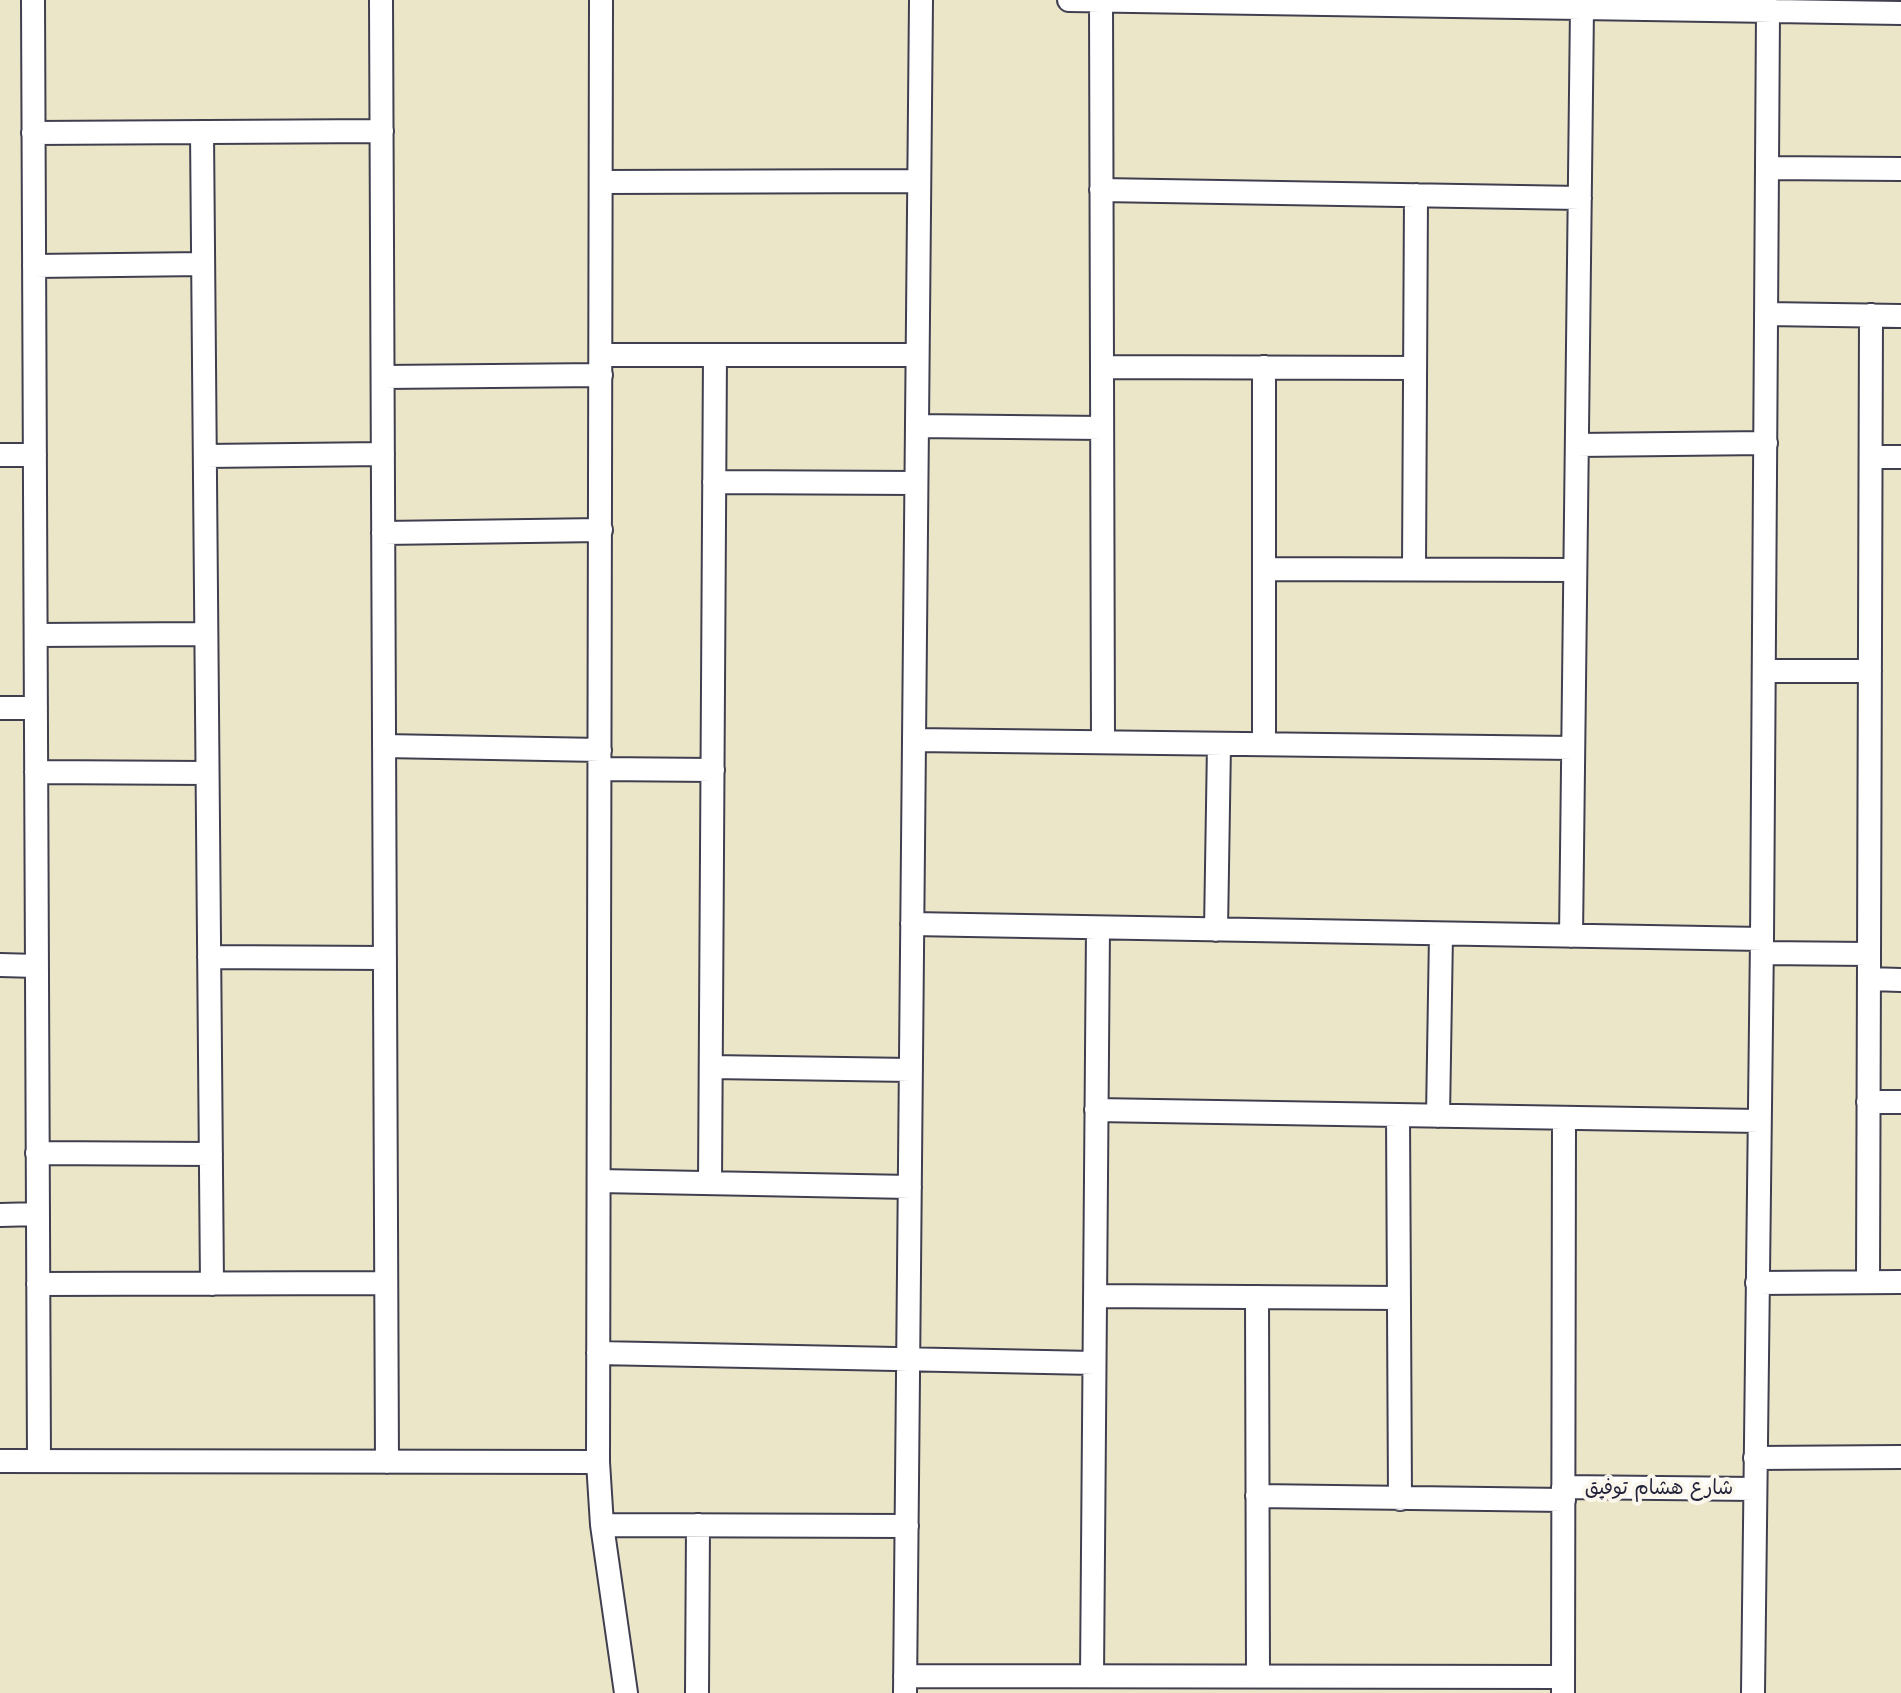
<!DOCTYPE html>
<meta charset="utf-8">
<style>
body{margin:0}
canvas{display:block;background:#ece6c8}
</style>
<canvas width="1901" height="1693"></canvas>
<script>
const g = document.querySelector('canvas').getContext('2d');
g.lineJoin = 'round';
function strokePath(path, color, width, dash) { g.strokeStyle = color; g.lineWidth = width; g.lineCap = dash ? 'butt' : 'round'; g.setLineDash(dash || []); g.stroke(path); }
function label(font, color, halo, rows, align = 'center') {
  g.font = font + ' Mali,"Playpen Sans Arabic",sans-serif'; g.lineWidth = 8; g.setLineDash([]); g.textBaseline = 'middle'; g.strokeStyle = halo; g.fillStyle = color; for (const [text, x, y, turn = 0] of rows) {
    g.save(); g.translate(x, y); g.rotate((+turn || 0) * Math.PI / 180); g.textAlign = isNaN(turn) ? turn : align; if (halo) g.strokeText(text, 0, 0); g.fillText(text, 0, 0); g.restore();
  }
}
const street = new Path2D(`
 M33,0l6,1461
 M381,0l6,1462
 M601,0l-3,1462 4,63 24,168
 M1069,0l832,13
 M1101,1l2,741
 M202,132l10,1152
 M33,133l349,-2
 M1767,168l134,1
 M601,182l318,-1
 M1101,190l479,8
 M34,266l169,-2
 M1766,314l135,2
 M601,355h316
 M1102,367l313,1
 M1264,367v377
 M383,377l218,-2
 M917,426l185,2
 M1577,445l189,-2
 M0,455h35
 M205,456l178,-2
 M1871,457h30
 M714,482l202,1
 M383,533l218,-3
 M1264,569l311,1
 M1414,569l2,-374
 M36,635l170,-1
 M1764,671h106
 M0,708h36
 M914,740l659,8
 M384,746l216,4
 M600,769l113,1
 M36,772l171,1
 M912,924l850,15
 M1216,930l3,-186
 M1571,936l11,-928
 M1762,953l107,1
 M209,957l176,1
 M0,965l37,1
 M1869,979l32,1
 M711,1067l200,3
 M1868,1102h33
 M1096,1110l663,11
 M1398,1115l2,384
 M1438,1116l3,-182
 M37,1153l174,1
 M599,1181l311,6
 M710,1183l5,-828
 M0,1215l38,-1
 M1868,1282l3,-967
 M1757,1283l144,-1
 M38,1284l348,-1
 M1095,1296l304,2
 M1257,1297l1,379
 M598,1353l496,10
 M1755,1458l146,-1
 M0,1461l598,1
 M1563,1487l192,2
 M1257,1496l307,4
 M602,1525l305,1
 M905,1676l658,1
 M1092,1676l6,-748
 M697,1693l1,-168
 M905,1693l16,-1693
 M1563,1693l1,-575
 M1753,1693l9,-754 6,-928 -3,-11`);
strokePath(street, '#403f50', 26);
strokePath(street, '#fff', 22);
label('20px', '#22223b', '#fbf7ec', [
 ["شارع هشام توفيق",1659,1488]
]);
</script>
